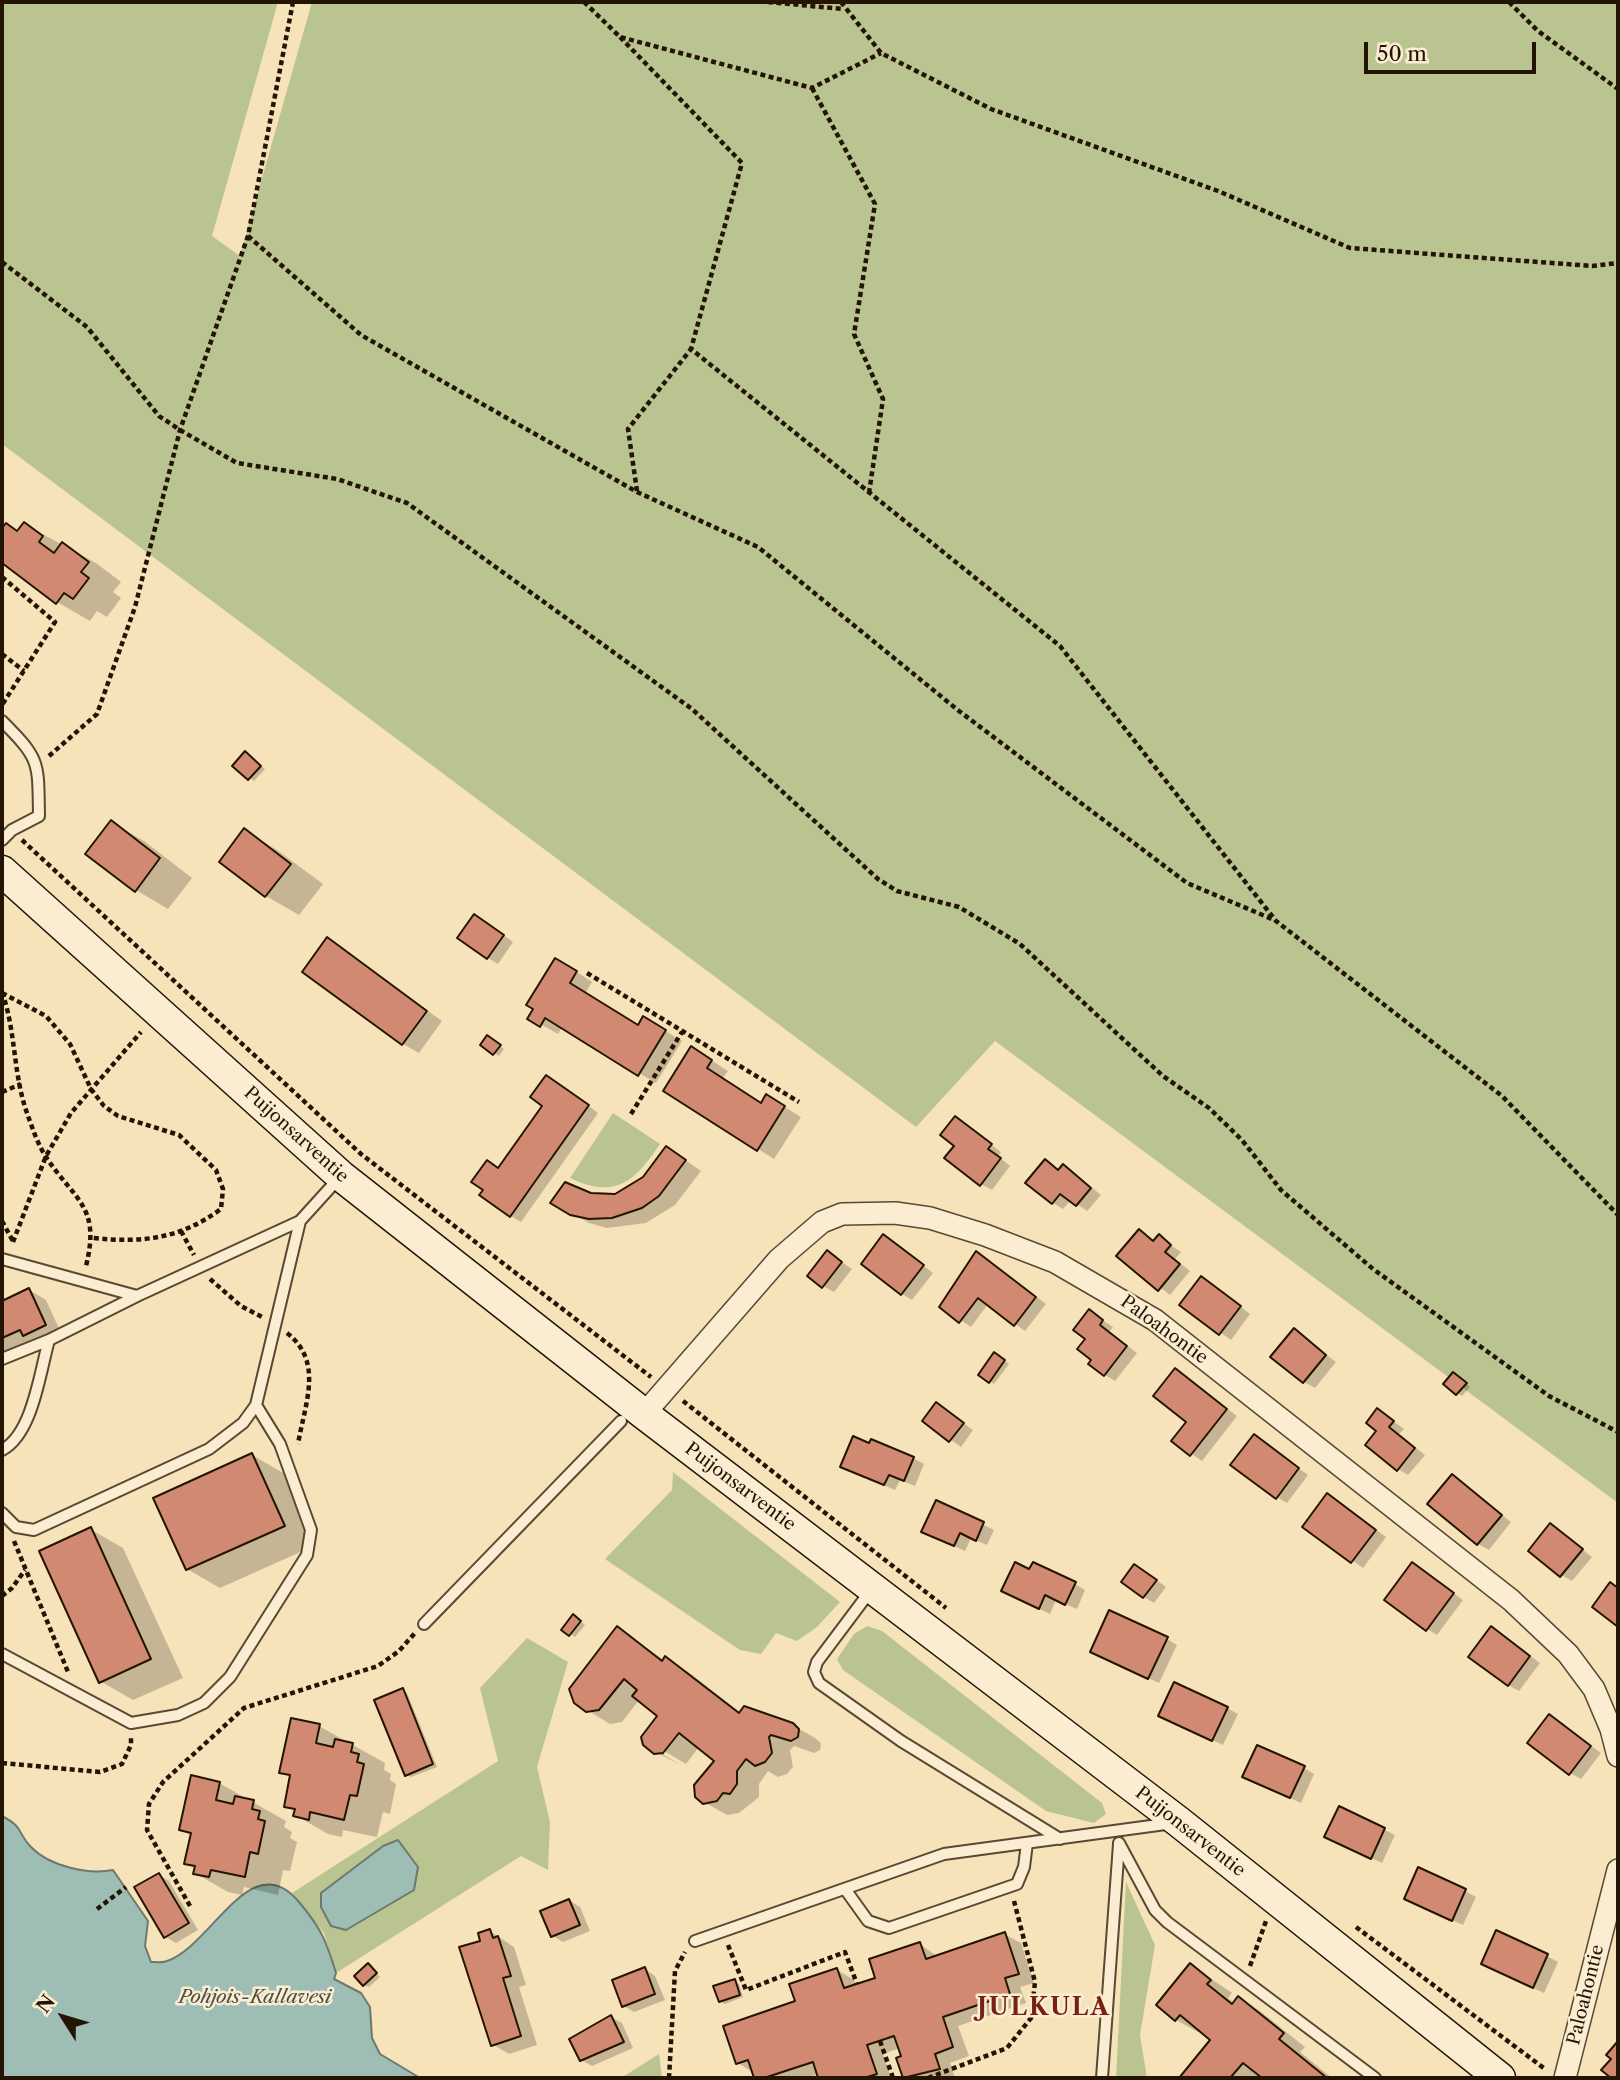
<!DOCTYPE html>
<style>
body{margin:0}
#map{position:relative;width:1620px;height:2080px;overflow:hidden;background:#f7e3ba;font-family:"Libre Caslon Text",serif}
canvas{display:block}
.frame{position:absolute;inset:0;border:4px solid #241404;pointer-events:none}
.north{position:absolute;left:28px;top:1982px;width:70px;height:70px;-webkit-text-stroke:5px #faedd2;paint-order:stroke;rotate:307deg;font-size:19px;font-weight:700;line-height:28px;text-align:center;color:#241404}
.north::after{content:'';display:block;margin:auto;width:24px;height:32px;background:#241404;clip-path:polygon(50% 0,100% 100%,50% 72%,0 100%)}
.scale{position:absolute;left:1364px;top:42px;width:172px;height:32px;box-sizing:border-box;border:4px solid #241404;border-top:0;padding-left:9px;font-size:21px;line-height:24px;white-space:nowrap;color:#241404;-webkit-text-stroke:5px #faedd2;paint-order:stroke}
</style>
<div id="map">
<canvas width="1620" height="2080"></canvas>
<div class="frame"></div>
<div class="north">N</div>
<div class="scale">50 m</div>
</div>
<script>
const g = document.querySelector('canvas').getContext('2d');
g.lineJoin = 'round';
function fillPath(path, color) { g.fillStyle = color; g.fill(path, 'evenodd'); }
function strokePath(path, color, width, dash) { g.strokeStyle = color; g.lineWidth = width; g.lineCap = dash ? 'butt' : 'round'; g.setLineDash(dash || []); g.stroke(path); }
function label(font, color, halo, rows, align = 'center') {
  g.font = font + ' "Libre Caslon Text",serif'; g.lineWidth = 5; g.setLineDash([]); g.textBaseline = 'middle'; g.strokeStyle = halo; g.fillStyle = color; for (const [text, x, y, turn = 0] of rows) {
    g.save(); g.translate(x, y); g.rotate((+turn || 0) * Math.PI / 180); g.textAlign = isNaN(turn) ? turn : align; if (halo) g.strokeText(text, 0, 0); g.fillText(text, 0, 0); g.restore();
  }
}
fillPath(new Path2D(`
 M2,2h276l-66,234 28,20 72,-254h1306v1501l-623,-462 -79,86 -914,-683z
 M613,1113l47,31c-25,37 -44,56 -90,34z
 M673,1472l167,130 -23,25 -20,14 -21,-8 -15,21 -21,-4 -135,-91 67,-69z
 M867,1626l15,5 220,172 4,11 -12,9 -48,-12 -203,-141 -6,-11 17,-25z
 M527,1638l41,24 -31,105 13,55 -2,48 -27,-14 -185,117 -12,-40 -32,-40 206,-132 -18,-73z
 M1126,1882l29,63 -15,90 7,43h-31z
 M659,2054l3,24h-41z`), '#bac491');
const water = new Path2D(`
 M2,1816c23,12 15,17 29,31 18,19 57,28 82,23l35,51 -3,25 6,16c5,0 12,1 16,-1 45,-15 84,-117 132,-59 22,26 27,38 37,71l-2,6 27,14 9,14 2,31 8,16 40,24h-418z
 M398,1840l20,27 -4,23 -68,40 -15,-4 -10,-19v-14l62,-47z`);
fillPath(water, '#9ebdb5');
strokePath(water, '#6d796e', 2);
fillPath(new Path2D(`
 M24,524l72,39 25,19 -8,10 8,6 -14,19 -10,-6 -7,10 -33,-19 -55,-41 3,-8 -3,-3v-19l4,-6 12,7z
 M249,756l16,13 -11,12 -19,-15z
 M111,822l33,19 48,37 -24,31 -32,-19z
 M245,831l32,19 46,34 -24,31 -33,-19 -45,-35z
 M485,922l28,20 -15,22 -10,-6z
 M328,940l114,81 -23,32 -16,-9z
 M572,969l20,13 -7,12 54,33 5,-9 38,23 -26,42 -94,-56 -4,7 -28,-16z
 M492,1040l12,9 -5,7 -5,-3z
 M708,1058l20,13 -6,8 40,26 21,1 18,11 -27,42 -109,-69z
 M557,1083l41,30 -77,109 -10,-6 33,-111z
 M956,1118l45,34 -3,4 12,10 -18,24 -11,-6 -25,-39z
 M682,1158l19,13 -26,34 -29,18 -39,5 -18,-5 -36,-20 37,-8h26z
 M1045,1161l15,10 3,-4 11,6 27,22 -14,16 -16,-11 -8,9 -10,-6z
 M1139,1231l16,11 4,-5 22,15 -6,7 15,12 -20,24 -51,-39z
 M894,1243l39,30 -21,27 -10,-6z
 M827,1252l25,17 -18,23 -11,-6z
 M987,1259l59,45 -21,27 -37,-27 -17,23 -30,-20z
 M1212,1284l38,30 -19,26 -50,-35z
 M29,1290l17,10 16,35 -21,9 -8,-4 -31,14v-51z
 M1089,1311l24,16 -4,5 28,21 -22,28 -10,-6 -11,-16z
 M1294,1330l42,32 -21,26 -11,-6z
 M999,1357l10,7 -15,20 -4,-3z
 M1176,1370l61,46 -35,45 -29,-20 16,-20z
 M1458,1377l12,10 -8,9 -17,-12z
 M937,1404l36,26 -12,17 -37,-26z
 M1378,1410l26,19 -5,5 26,21 -17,20 -10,-6 -19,-38z
 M1264,1443l44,32 -21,28 -10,-6z
 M252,1455l33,19 31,71 -96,43 -33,-19z
 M913,1458l11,6 -9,22 -15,-6 -5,10 -42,-18z
 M1452,1476l59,46 -22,28 -11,-6z
 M1338,1501l48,36 -23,31 -59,-42z
 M936,1502l58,28 -7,15 -16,-7 -6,13 -31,-14z
 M1551,1525l41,32 -20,24 -11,-6z
 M90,1529l33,19 60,130 -50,22 -33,-19z
 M1413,1564l50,36 -26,35 -10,-6z
 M1145,1572l21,15 -12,16 -10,-6z
 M1075,1584l10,6 -8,19 -21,-9 -6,14 -36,-17z
 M578,1619l7,6 -10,12 -11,-8z
 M618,1628l46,32 23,11 54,42 51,12 23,13 6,5 -1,7 -6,3 -20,-7 -4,4 3,17 -6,7 -9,3 -10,-6 -9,13v13l-20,16 -12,2 -23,-13 12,-42 -17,-13 -13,17 -22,-13v4l17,10 -26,-13 5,-36 -21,-16 -17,22 -12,2 -23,-14z
 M1502,1635l38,28 -21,28 -11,-6z
 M1167,1639l10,6 -18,38 -56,-26z
 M403,1690l4,3 30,74 -26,10 -5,-2z
 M1227,1708l11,6 -15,31 -52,-24z
 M1560,1723l41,30 -20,26 -11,-6z
 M319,1726l66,37 -1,7 7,4 -1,6 6,4 -6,30 -7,-2 -6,25 -34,-7 -1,7 -14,-3 -33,-19 1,-3 -10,-6 6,-28 -11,-6z
 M1304,1768l10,6 -13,29 -46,-21z
 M219,1783l67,38 -2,6 8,5 -2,6 7,4 -7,29 -7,-1 -5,25 -34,-8 -2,8 -14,-3 -33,-19 1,-4 -10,-6 6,-27 -11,-7z
 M1340,1808l55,27 -13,28 -45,-21z
 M159,1875l10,6 29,49 -22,13 -10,-6z
 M1465,1891l11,6 -13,28 -46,-21z
 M569,1900l11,7 10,24 -27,11 -10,-6z
 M490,1931l24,16 12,38 -7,2 18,58 -28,9 -17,-10 -10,-102z
 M1004,1934l17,9 13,40 -14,4 6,16 -68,23 11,30 -19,7 5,15h-50l-7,-19 6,-1 -4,-10 -17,6 8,24h-71l-1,-4 -13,4h-50l-2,-5 -16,-10 59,-61 40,-32 17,10 2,6 22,-7 42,-35 18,13z
 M1547,1956l11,6 -14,31 -50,-23z
 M1191,1965l41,28 -4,5 7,6 3,-6 22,13 45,36 -5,5 32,26h-150l31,-39 -12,-10 -3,3 -22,-12 -17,-15z
 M368,1966l12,11 -11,10 -5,-2z
 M645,1969l10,7 10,24 -31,12 -10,-6z
 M734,1981l5,3 4,13 -18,7 -5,-3z
 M611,2017l11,6 11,25 -41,18 -11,-6z`), '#0003');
const building = new Path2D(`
 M24,522l19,14 -4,6 15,11 8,-11 27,20 -8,10 8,6 -16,21 -9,-6 -8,11 -54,-41v-35l4,-5 11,8z
 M245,751l16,15 -13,14 -16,-14z
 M111,820l49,38 -25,34 -50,-38z
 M244,828l47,36 -26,33 -46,-35z
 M474,914l30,21 -17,24 -30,-21z
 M327,937l100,74 -25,34 -100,-73z
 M555,958l22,13 -7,12 68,42 5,-9 23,14 -28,46 -93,-58 -5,9 -13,-8 6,-10 -7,-4z
 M487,1035l14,10 -8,10 -13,-10z
 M691,1046l21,14 -5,8 54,35 5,-9 19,12 -28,45 -94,-60z
 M546,1075l43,30 -79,112 -31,-22 4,-5 -12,-8 16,-22 11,8 44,-62 -12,-9z
 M955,1116l37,28 -4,5 13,9 -21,28 -36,-28 10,-12 -14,-11z
 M666,1146l20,14 -27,36 -17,12 -30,10 -23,1 -19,-4 -20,-12 15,-21 26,11 24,1 28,-17z
 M1045,1159l13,11 5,-6 28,24 -15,18 -16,-12 -8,10 -27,-21z
 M1139,1229l14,12 6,-7 12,11 -6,7 15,12 -22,27 -42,-35z
 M883,1234l41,31 -23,30 -40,-31z
 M827,1250l15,12 -20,26 -15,-12z
 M976,1251l60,46 -22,29 -36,-28 -19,25 -20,-16z
 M1201,1276l40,30 -22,29 -40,-30z
 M29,1288l17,37 -23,11 -3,-6 -18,8v-37z
 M1089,1309l14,11 -3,5 27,21 -23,30 -16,-12 3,-4 -14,-11 8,-10 -12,-9z
 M1294,1328l32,27 -23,28 -33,-26z
 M994,1352l11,8 -16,23 -11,-8z
 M1175,1368l52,41 -37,47 -19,-15 15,-19 -33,-26z
 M1453,1372l14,11 -11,12 -13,-11z
 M936,1402l28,21 -15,19 -27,-21z
 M1377,1408l17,13 -5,6 26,21 -18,23 -32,-26 11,-14 -10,-8z
 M1254,1434l45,34 -23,31 -46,-34z
 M853,1436l16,7 2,-4 43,18 -10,24 -15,-6 -5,10 -44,-18z
 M252,1453l33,73 -99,44 -33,-72z
 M1452,1474l50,41 -25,30 -50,-41z
 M1327,1493l49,37 -25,33 -49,-36z
 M936,1500l48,22 -8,19 -16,-8 -6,13 -33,-14z
 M1550,1523l33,26 -23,28 -32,-26z
 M91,1527l60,132 -52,24 -60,-132z
 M1015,1562l14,7 4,-7 43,20 -11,23 -20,-10 -6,14 -38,-18z
 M1412,1562l42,31 -28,38 -42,-31z
 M1134,1564l23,16 -14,18 -22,-16z
 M1610,1582l8,6v39l-26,-20z
 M1109,1610l59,27 -20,42 -58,-27z
 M573,1614l8,7 -12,15 -8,-6z
 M617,1626l45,35 3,-5 74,57 5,-7 49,17 6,6 -1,8 -7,4 -20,-6 -2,2 3,16 -7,9 -10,4 -9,-7 -9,12v13l-7,10 -7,-1 -6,8 -14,3 -8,-7 -1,-12 20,-24 -35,-28 -16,20 -9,1 -11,-9 -2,-8 16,-21 -25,-20 5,-6 -13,-11 -25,31 -13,2 -12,-9 -5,-14z
 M1491,1626l39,30 -22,30 -40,-29z
 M1174,1682l54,25 -16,34 -54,-25z
 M403,1688l30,76 -28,12 -31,-76z
 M1549,1714l42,32 -22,29 -42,-32z
 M291,1718l29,6 -4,19 17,4 2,-8 18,4 -2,9 8,2 -2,8 7,2 -7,32 -7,-1 -6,25 -34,-8 -1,8 -16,-4 2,-7 -11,-2 6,-32 -11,-2z
 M1257,1745l48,21 -15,32 -48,-21z
 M191,1775l29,7 -4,18 17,4 2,-8 19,4 -2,9 8,2 -2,8 7,2 -7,33 -8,-2 -5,25 -34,-7 -2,7 -16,-3 2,-8 -11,-2 7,-31 -12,-3z
 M1339,1806l46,22 -14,31 -47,-22z
 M1418,1867l48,22 -14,32 -48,-22z
 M159,1873l30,50 -25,15 -30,-51z
 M569,1899l11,26 -29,12 -11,-26z
 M490,1929l3,9 5,-2 13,40 -8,2 18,58 -30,10 -32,-99 21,-6 -2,-8z
 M1496,1930l52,24 -15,34 -52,-24z
 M1005,1932l14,42 -14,4 5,16 -67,23 10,30 -18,7 5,15 -37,9 -7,-20 5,-2 -7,-20 -27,9 10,29 -13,4h-46l-5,-16 -49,16h-10l-6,-18 -12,4 -13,-38 72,-25 -6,-17 48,-16 7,20 31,-10 -6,-19 51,-17 6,17z
 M368,1963l9,10 -14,13 -9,-10z
 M1190,1963l21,17 -4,4 25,20 6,-8 46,37 -5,6 48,39h-65l-19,-15 -13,15h-51l31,-38 -30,-25 -5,6 -19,-16z
 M645,1967l10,27 -33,13 -10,-27z
 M735,1979l5,16 -21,7 -6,-16z
 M611,2015l13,27 -44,19 -11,-22z
 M1618,2041v37h-7l-10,-8 10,-11 -5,-4z`);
fillPath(building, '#d18a71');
strokePath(building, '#241404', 2);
const lane = new Path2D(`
 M2,721c39,39 36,41 37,95l-27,14 -10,10
 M2,1259l135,37 163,-75
 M2,1359l47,-19 88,-44
 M2,1450c31,-16 38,-79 47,-110
 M2,1513l14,14 18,3 175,-81 34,-26 13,-18 44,-184 39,-43
 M871,1590l-54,72 -3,10 5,11 82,58 159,98
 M424,1624l197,-203
 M2,1654l129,69 47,-8 26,-12 26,-26 77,-122 4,-25 -31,-86 -24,-39
 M1119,1843l36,67 12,12 208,156
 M845,1889l23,32 21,7 128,-44 7,-17 3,-24
 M695,1941l249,-87 229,-31
 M1102,2078l17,-234`);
const street = new Path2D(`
 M644,1414l135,-155 43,-37 20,-8 53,-1 35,5 55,17 70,27 100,58 356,280 57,54 26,35 17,40 7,27
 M1565,2078l53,-208`);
const secondary = new Path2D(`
 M2,871l339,305 303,238 535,408 321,256`);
strokePath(lane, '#594832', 14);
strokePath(street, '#594832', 24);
strokePath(secondary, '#241404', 33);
strokePath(new Path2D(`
 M584,2l36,35 192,51 69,-35
 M768,2l75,7
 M841,2l40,51 110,56 227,82 132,57 242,18 26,-3
 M1509,2l29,29 80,58
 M620,37l122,126 -51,186 369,297 216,275 226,175 116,119
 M812,88l63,116 -21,130 29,65 -14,94
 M248,236l113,99 276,157 121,55 201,164 228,172 85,36
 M2,262l85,65 72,89 21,14 57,33 100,16 70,24 285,206 186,170 19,12 62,16 61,37 143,132 46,32 33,32 39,50 92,79 176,127 69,36
 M637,491l-9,-62 63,-80
 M2,577l53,45 -53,83
 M2,654l22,17
 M49,756l48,-42 38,-107 45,-177 68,-194 45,-234
 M22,840l339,314 290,223
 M587,973l212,129
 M2,992c14,39 11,82 25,121 5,14 11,32 19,44 29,44 55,49 40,109
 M2,993l44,23 24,28 21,45 13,17 14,10 61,19 37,35 7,19 -2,20c-41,30 -78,34 -128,29
 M2,1092l19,-8
 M631,1114l51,-82
 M2,1221l12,22
 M181,1231l13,24
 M13,1242l33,-86 25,-43 70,-81
 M210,1279l31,27 21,11
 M287,1333c37,29 18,70 11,111
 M683,1401l263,207
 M14,1541l54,131
 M2,1596l10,-8 13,-18
 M2,1763l98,9 22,-8 9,-19v-7
 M190,1906l-43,-76 2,-26 14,-22 81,-74 134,-42 21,-15 16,-18
 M97,1909l29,-22
 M1356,1927l189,142
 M728,1945l18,45 99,-38 12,32
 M1250,1966l16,-45
 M880,2041l13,37
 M669,2078l6,-107 10,-19
 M928,2078l79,-30 24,-30 4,-36 -21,-81`), '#241404', 4.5, [5, 3.5]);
strokePath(lane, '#faedd2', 10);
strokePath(street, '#faedd2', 21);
strokePath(secondary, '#faedd2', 30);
label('18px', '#241404', '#faedd2', [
 ["Puijonsarventie",296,1135,42],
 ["Paloahontie",1164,1330,36],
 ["Puijonsarventie",740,1487,37],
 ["Puijonsarventie",1190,1832,38],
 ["Paloahontie",1586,1995,-76]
]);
label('italic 19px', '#4f4f42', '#faedd2', [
 ["Pohjois-Kallavesi",255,1998]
]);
g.letterSpacing = '2px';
label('bold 24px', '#7a1f14', '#faedd2', [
 ["JULKULA",1044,2008]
]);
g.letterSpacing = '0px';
</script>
